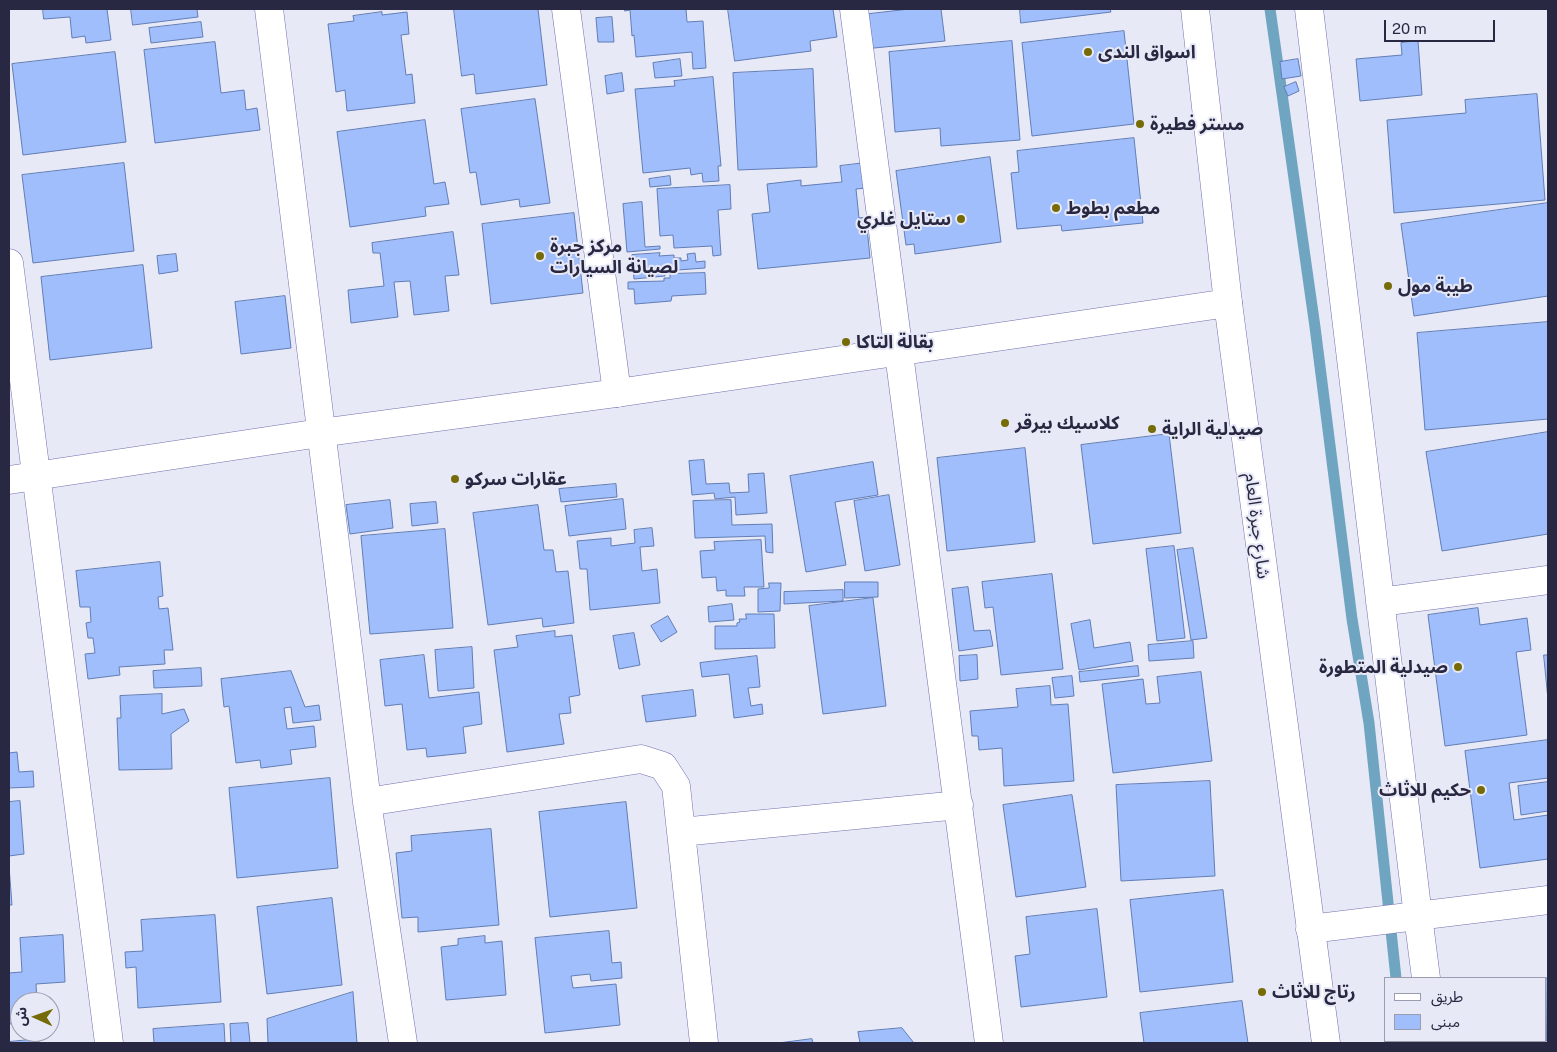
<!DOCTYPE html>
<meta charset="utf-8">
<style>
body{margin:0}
#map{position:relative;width:1557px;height:1052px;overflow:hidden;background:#e8e9f7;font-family:"Public Sans","Noto Sans Arabic",sans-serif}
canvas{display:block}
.frame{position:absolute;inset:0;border:10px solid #282842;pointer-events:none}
.legend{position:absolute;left:1384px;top:977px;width:162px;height:65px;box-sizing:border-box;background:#e8e9f7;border:1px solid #9b9caf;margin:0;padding:6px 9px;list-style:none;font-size:15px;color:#282842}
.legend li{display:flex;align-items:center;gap:10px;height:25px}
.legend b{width:25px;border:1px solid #9b9caf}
.north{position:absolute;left:10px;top:992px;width:50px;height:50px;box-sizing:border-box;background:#e8e9f7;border:1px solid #9b9caf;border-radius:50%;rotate:272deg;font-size:14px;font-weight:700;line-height:20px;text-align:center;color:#282842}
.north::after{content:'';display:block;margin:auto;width:18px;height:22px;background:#756c08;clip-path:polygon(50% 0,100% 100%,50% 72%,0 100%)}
.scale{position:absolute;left:1384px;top:20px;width:111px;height:22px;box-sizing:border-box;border:2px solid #282842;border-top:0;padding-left:6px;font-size:15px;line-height:18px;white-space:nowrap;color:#282842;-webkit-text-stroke:4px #e8e9f7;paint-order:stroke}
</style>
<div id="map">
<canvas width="1557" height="1052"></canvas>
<div class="frame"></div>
<ul class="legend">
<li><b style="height:6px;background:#fff"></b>طريق</li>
<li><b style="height:14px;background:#9fbefb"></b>مبنى</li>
</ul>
<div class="north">ش</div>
<div class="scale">20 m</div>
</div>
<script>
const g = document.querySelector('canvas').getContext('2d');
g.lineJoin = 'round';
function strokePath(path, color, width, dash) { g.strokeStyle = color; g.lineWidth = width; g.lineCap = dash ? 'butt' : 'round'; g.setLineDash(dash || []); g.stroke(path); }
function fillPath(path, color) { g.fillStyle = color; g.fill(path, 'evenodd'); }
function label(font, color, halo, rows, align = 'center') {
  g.font = font + ' "Public Sans","Noto Sans Arabic",sans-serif'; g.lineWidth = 4; g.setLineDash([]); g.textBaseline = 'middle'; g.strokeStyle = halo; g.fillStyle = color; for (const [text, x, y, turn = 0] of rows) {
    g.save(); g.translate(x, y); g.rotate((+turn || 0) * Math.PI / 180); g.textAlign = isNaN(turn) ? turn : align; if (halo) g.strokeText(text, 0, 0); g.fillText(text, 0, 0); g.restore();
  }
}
strokePath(new Path2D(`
 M1270,9l45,318 37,292 17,104 27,255
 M1403,1041v2`), '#6fa5c1', 11);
const building = new Path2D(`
 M43,9h64l4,31 -25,3 -1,-7 -13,2 -2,-21 -26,2z
 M131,9h66l1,8 -65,8z
 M454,9h84l9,76 -71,9 -2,-20 -12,2z
 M625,9h61l1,13 16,-1 3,47 -13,1 -1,-17 -56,5 -2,-22 -2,1 -2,-26 -5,1z
 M728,9h105l4,28 -27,4 1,10 -76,10z
 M910,9h31l4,32 -81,8 -3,-34z
 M1020,9h90l1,3 -90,11z
 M382,12v3l25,-3 2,22 -8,1 5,40 6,-1 3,29 -68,8 -2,-21 -9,2 -8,-68 26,-3 -1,-5z
 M612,17l2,25h-16l-2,-24z
 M201,22l2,15 -52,6 -2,-15z
 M1124,31l10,93 -102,12 -10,-93z
 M1012,41l8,99 -79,6 -1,-18 -45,4 -6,-80z
 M1418,41l4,54 -62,6 -4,-42 46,-4 -1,-12z
 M215,42l6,51 23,-3 2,20 11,-2 3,22 -105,13 -11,-93z
 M115,52l11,90 -103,13 -11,-91z
 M680,59l2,17 -27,2 -2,-15z
 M1298,59l3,17 -19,3 -2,-17z
 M813,69l4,98 -79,3 -5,-97z
 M622,73l2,18 -17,3 -2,-18z
 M713,77l8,89h-3l1,15 -16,1 -1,-9 -11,2 -1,-7 -47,5 -8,-84 40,-3 -1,-5z
 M1296,82l3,9 -11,5 -4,-9z
 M1537,94l8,106 -151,13 -7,-93 79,-7 -1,-13z
 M535,99l15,104 -30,4 -1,-8 -38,6 -5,-33 -6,1 -9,-64z
 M425,120l9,64 11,-2 4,22 -24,3 1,9 -76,11 -13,-95z
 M1134,138l9,85 -81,8 -1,-6 -44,4 -6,-56 8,-1 -2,-21z
 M990,157l11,85 -86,12 -1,-10 -8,1 -10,-74z
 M124,163l10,88 -101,12 -11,-88z
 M865,163l2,25 -11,1 3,29 7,-1 4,41 -112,11 -6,-55 18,-2 -3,-28 34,-4v6l41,-4 -2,-16z
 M670,176l1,9 -21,2 -1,-8z
 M730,185l1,24 -13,1 3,45 -8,1 -1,-10 -38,2 -1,-13 -13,1 -3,-47z
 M642,202l3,45 15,-1v3l-33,3 -4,-48z
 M1548,203v93l-134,20 -13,-92z
 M574,213l9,80 -92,11 -9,-80z
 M453,232l6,43 -14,1 4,35 -35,4 -4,-34 -16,1 4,35 -47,6 -3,-33 36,-4 -4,-33h-7l-1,-10z
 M660,253l-1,3 15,-1v3h7v3l7,-1 -1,-6 8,-1 1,9 9,-1v7l-41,3 1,5 -31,3 -2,-24z
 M176,254l2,17 -19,3 -2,-18z
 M143,265l9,83 -102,12 -9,-83z
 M705,273l1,21 -34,2 -1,5 -36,3 -1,-15h-6v-7l36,-1v-3h6v-4z
 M285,296l6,52 -50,6 -6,-52z
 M1548,322v97l-123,11 -8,-97z
 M1548,432v102l-106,17 -16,-99z
 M1169,434l12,99 -88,11 -12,-99z
 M1025,448l10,94 -88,9 -10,-93z
 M704,460l2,24 23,-1 1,10 19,-1 -1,-18 16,-1 3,40 -31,2 -1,-18 -20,2 -1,-6 -22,2 -3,-34z
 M873,462l5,33 -43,7 11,63 -40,7 -16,-96z
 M616,484l1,13 -56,5 -2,-13z
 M889,495l11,70 -35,6 -11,-70z
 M623,499l3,30 -57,7 -4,-30z
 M390,500l3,28 -43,6 -4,-29z
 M731,500l1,25 40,-1 1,29 -7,-1 -1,-16 -70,2 -2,-37z
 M436,502l2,21 -26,3 -2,-22z
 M538,505l6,45h9l3,22 12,-1 6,52 -31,4 -1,-9 -54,7 -15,-112z
 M652,528l2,18 -14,1 2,24 15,-2 3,34 -70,7 -3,-41h-7l-3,-28 34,-3v8l24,-3 -1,-13z
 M445,529l8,99 -83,6 -9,-98z
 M761,540l3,47h-20l1,9h-19v-6l-9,1 -1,-14 -14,1 -2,-27 15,-1 -1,-8z
 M1174,546l11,92 -28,3 -11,-92z
 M1193,548l14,90 -16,2 -14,-90z
 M160,562l3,34 -5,1 1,12 9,-1 5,42h-9l1,14 -46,3 1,8 -32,4 -3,-25 10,-1 -2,-15h-5l-2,-15 5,-1 -1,-15h-10l-4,-36z
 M1052,574l11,95 -62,6 -8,-68 -8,1 -3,-26z
 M845,582h33v15l-33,1z
 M769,583h12l-1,28 -22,1v-23l11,-1z
 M968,587l6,44 16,-1 3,16 -34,5 -7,-62z
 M843,590v11l-59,3v-12z
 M873,598l13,108 -63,8 -14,-108z
 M732,604l2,16 -25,2 -1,-15z
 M1478,608l2,17 47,-7 4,32 -15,2 11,83 -82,11 -17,-131z
 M746,614h28l1,34 -60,1v-23h22v-3l3,-1 -1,-3h7z
 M668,616l9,16 -16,10 -10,-16z
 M1090,620l4,28 36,-6 3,19 -54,9 -8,-46z
 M555,631v6l17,-2 8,60 -11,2 2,16 -12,1 5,30 -57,8 -13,-102 24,-3 -2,-11z
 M634,633l6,32 -21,4 -6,-33z
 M1193,641l1,17 -45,3 -1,-16z
 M472,647l2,41 -36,3 -3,-41z
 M424,655l5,43 50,-6 3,32 -19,3 3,26 -39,4 -1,-9 -19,2 -5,-46 -17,2 -5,-46z
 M977,655l1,24 -18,2 -1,-25z
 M1544,655h4v44z
 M757,656l3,31 -12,1 3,18 11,-2 1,10 -29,4 -5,-44 -27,3 -2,-14z
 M1138,666l1,10 -59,6 -1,-10z
 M201,668l1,18 -48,2 -1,-17z
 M291,671l14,36 14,-2 2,15 -28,3 -2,-16 -7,1 3,21 27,-3 2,21 -26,3 2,14 -31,4 -1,-8 -24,3 -7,-57 -5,1 -3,-28z
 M1201,672l11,89 -99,12 -11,-89 41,-5 3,25 14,-1 -3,-26z
 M1072,676l2,20 -19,2 -3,-20z
 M1050,686l1,19 17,-1 6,77 -70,5 -2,-38 -23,2 -1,-14h-6l-2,-25 48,-4 -2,-18z
 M693,690l3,26 -50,6 -4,-26z
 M162,694v20l22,-5 5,12 -18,13 1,35 -53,1 -2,-52h4l-1,-22z
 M1548,740v38l-39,5 5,37 34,-5v44l-68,9 -15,-117z
 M9,749v4l8,-1 2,20 14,-1 1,16 -25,1z
 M330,778l8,90 -101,10 -8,-90z
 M1210,781l5,95 -94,5 -5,-96z
 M1548,782v29l-27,4 -3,-29z
 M1072,795l14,92 -70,10 -13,-92z
 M20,801l4,53 -15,2v-54z
 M626,802l11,106 -87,9 -11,-105z
 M491,829l8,96 -81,7v-15l-16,1 -6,-65 16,-2 -1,-15z
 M9,866l3,39h-3z
 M1223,890l10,92 -93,10 -10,-92z
 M332,898l10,87 -75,9 -10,-87z
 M1097,909l10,88 -86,10 -6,-51 15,-2 -4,-37z
 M215,915l6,87 -83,6 -2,-41 -10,1 -1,-16 18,-1 -2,-31z
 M609,931l3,32 9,-1 1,16 -31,3 -1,-7 -19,2 2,12 43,-4 4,41 -75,8 -10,-95z
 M63,935l2,47 -29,2 1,18h-17v21l-11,1v-51l13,-1 -2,-34z
 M485,936v7l17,-2 4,54 -60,5 -5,-53 17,-2v-6z
 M1546,978h2v65h-49v-2h47z
 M353,992l4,51h-89l-1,-24z
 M1242,1001l6,42h-104l-4,-30z
 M248,1023l2,20h-19l-1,-19z
 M224,1024l1,19h-71l-1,-14z
 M902,1028l12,15h-54l-2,-11z
 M39,1039v4h-30v-1z
 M812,1039l1,4h-34z`);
fillPath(building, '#9fbefb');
strokePath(building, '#617db5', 1);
const minor = new Path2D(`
 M269,9l98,793 36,241
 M566,9l51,384
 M854,9l135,1034
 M1309,9l109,907 8,62
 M9,263l100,780
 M1380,602l168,-22
 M367,802l274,-43 22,7 13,20 28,257
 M681,832l278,-27
 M1435,1041l1,2`);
const tertiary = new Path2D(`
 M9,480l311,-47 297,-40 611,-90
 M1310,929l238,-29`);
const secondary = new Path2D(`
 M1195,9l33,294 98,740`);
strokePath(minor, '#7171ae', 29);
strokePath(tertiary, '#7171ae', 29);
strokePath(secondary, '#7171ae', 29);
strokePath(minor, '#fff', 28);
strokePath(tertiary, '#fff', 28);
strokePath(secondary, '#fff', 28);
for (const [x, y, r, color] of [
 [1088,52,5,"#756c08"],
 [1140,124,5,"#756c08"],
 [1056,208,5,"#756c08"],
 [961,219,5,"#756c08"],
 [540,256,5,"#756c08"],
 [1388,286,5,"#756c08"],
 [846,342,5,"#756c08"],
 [1005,423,5,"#756c08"],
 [1152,429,5,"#756c08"],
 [455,479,5,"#756c08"],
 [1458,667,5,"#756c08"],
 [1481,790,5,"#756c08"],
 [1262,992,5,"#756c08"]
]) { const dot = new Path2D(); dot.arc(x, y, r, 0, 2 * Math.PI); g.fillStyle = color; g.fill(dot); strokePath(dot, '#e8e9f7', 2); }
label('bold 18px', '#282842', '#e8e9f7', [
 ["اسواق الندى",1098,52],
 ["مستر فطيرة",1150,124],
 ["مطعم بطوط",1066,208],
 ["ستايل غلري",951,219,"right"],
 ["مركز جبرة",550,246],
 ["لصيانة السيارات",550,267],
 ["طيبة مول",1398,286],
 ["بقالة التاكا",856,342],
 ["كلاسيك بيرقر",1015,423],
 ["صيدلية الراية",1162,429],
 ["عقارات سركو",465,479],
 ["صيدلية المتطورة",1448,667,"right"],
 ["حكيم للاثاث",1471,790,"right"],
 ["رتاج للاثاث",1272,992]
], 'left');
label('18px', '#282842', '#e8e9f7', [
 ["شارع جبرة العام",1257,526,83]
]);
</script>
